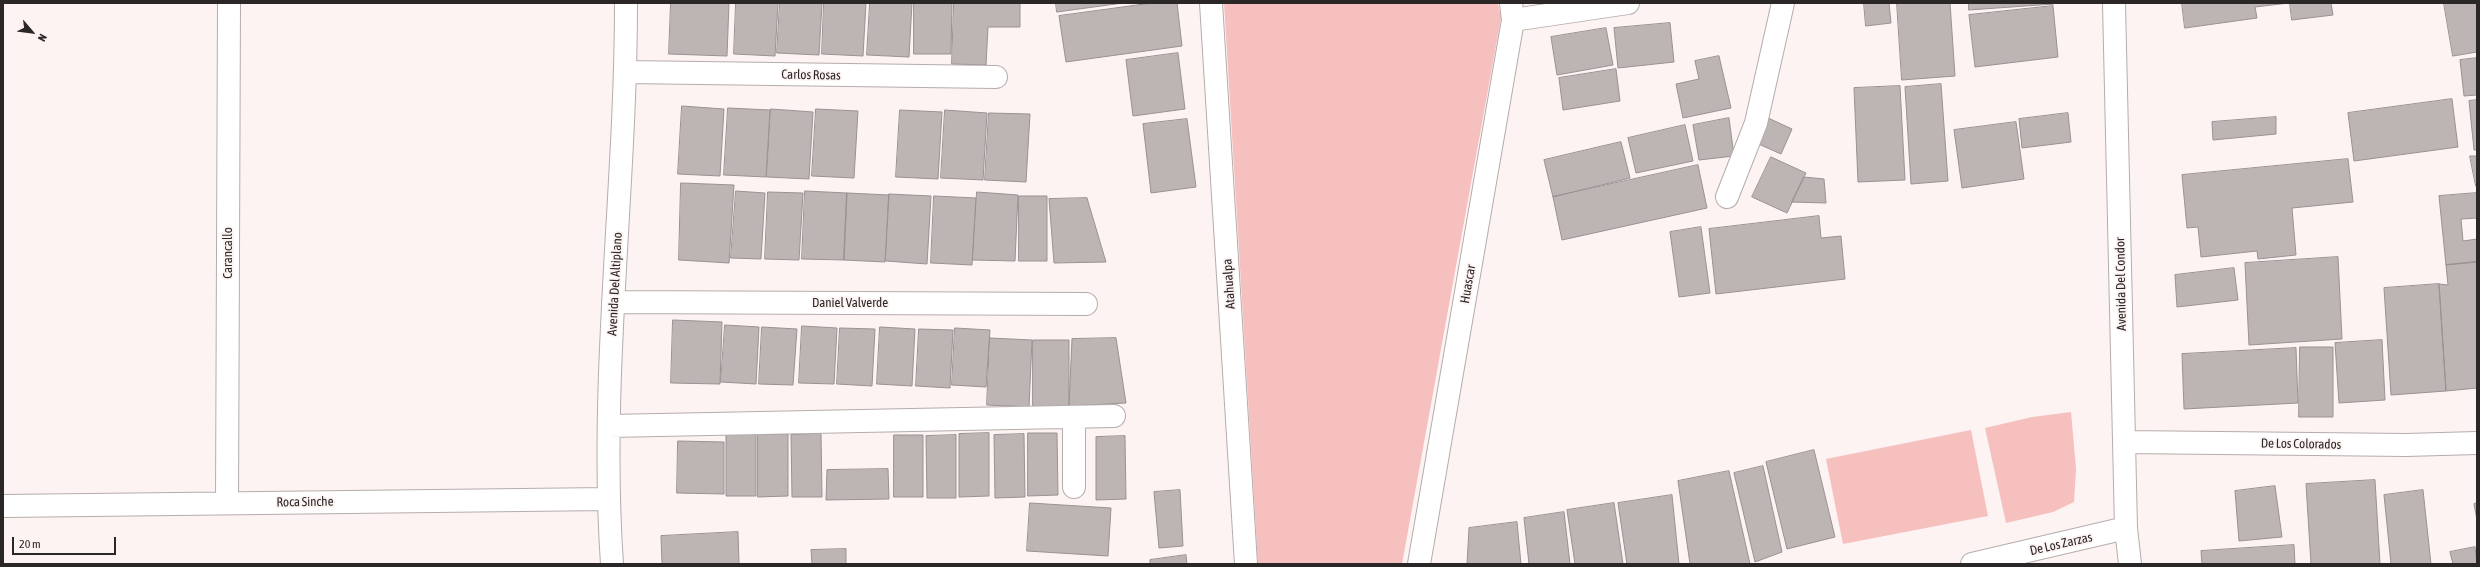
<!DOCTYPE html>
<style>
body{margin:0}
#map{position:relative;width:2480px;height:567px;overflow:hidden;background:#fcf3f2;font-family:"Asap Condensed",sans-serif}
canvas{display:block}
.frame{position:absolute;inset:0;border:4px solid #2b2727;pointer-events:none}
.north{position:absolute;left:12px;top:12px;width:40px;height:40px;-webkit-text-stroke:3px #fcf3f2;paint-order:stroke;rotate:118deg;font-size:11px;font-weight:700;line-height:16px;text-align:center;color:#2b2727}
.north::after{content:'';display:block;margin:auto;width:14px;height:18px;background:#2b2727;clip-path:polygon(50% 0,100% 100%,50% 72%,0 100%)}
.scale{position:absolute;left:12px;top:537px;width:104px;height:18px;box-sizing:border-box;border:2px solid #2b2727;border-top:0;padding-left:5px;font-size:12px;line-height:14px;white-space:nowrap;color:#2b2727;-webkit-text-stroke:3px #fcf3f2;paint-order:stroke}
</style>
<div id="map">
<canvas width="2480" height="567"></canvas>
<div class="frame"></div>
<div class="north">N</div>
<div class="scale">20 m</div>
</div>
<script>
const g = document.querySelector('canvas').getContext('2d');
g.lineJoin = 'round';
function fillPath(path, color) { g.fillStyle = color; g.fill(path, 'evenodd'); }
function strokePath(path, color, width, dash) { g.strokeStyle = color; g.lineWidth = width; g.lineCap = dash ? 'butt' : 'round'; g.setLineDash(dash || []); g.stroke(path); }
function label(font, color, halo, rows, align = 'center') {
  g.font = font + ' "Asap Condensed",sans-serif'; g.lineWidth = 3.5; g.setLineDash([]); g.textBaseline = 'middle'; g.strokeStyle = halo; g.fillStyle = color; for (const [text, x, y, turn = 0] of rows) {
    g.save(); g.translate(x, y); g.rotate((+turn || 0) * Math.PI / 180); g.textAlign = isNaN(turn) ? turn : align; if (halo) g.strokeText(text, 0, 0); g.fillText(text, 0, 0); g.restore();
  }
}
fillPath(new Path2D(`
 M1224,3h274l3,15 -99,546h-144z
 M2071,412l5,57 -2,33 -21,10 -47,11 -21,-95 47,-11z
 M1971,430l17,86 -145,28 -17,-85z`), '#f6c0be');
const building = new Path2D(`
 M671,3h58l-2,53 -58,-2z
 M736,3h42l-3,53 -41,-2z
 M780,3h42l-3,52 -42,-2z
 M824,3h42l-3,53 -41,-2z
 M870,3h42l-3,54 -42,-2z
 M914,3h38l-1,51h-37z
 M954,3h66v24h-32l-2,38 -34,-1z
 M1056,3h67l-66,9z
 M1152,3h25l5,43 -116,16 -7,-46z
 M1864,3h25l2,20 -25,3z
 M1897,3h53l5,73 -53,4z
 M1969,3h85v1l-85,6z
 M2182,3h107l-34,4 2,11 -72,10z
 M2290,3h41l2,12 -41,5z
 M2444,3h33v49l-24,4z
 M2053,6l5,51 -83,10 -6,-52z
 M1670,23l4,39 -56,6 -4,-40z
 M1606,28l7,37 -56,10 -6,-38z
 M1178,53l7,56 -52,7 -7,-56z
 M1719,56l12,52 -48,10 -7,-34 23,-5 -4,-18z
 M2477,58v37l-13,1 -4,-36z
 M1616,69l4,32 -57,9 -4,-32z
 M1941,84l7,97 -37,3 -6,-97z
 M1900,86l5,94 -47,2 -4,-94z
 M2452,99l6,48 -104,14 -6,-48z
 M2477,100v50h-3l-5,-49z
 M682,106l42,3 -4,67 -42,-2z
 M728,108l42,2 -4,67 -42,-2z
 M771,109l42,3 -4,67 -42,-2z
 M816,109l42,2 -4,67 -42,-2z
 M900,110l42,2 -4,67 -42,-2z
 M945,110l42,3 -4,67 -42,-2z
 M989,113l41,1 -4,68 -41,-2z
 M2068,113l3,29 -49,6 -3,-29z
 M1766,117l26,12 -11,25 -27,-12z
 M2276,117v17l-63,6 -1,-18z
 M1729,118l5,38 -35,4 -6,-35z
 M1187,119l9,68 -45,6 -8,-69z
 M2016,122l8,57 -62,9 -8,-58z
 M1685,125l8,36 -57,12 -8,-35z
 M1621,142l9,36 -77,19 -9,-37z
 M2470,156h7v30h-1z
 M1771,157l35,16 -19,40 -35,-16z
 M2348,159l5,43 -61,6 4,47 -38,4 -1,-8 -56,6 -3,-30 -11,1 -5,-53z
 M1698,165l9,43 -145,32 -9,-43z
 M1804,177l20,2 2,24 -34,-1z
 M681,183l53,2 -5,78 -50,-3z
 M736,191l29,2 -4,66 -30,-1z
 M805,191l42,2 -3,67 -42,-1z
 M768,192l35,1 -4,67 -34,-1z
 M977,192l41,3 -3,66 -42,-1z
 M847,193l42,2 -4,67 -41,-2z
 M2477,193v25l-16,1 2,22 14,-2v23l-31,3 -7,-69z
 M889,194l42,2 -4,68 -41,-3z
 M934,196l42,2 -4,67 -41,-2z
 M1019,196h28v65h-28z
 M1087,198l19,64 -52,1 -5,-64z
 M1819,216l2,22 20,-2 4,43 -129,15 -7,-65z
 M1701,227l9,66 -31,4 -9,-65z
 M2338,257l4,82 -93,6 -4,-82z
 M2477,262v126l-31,3 -7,-107 9,1 -2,-20z
 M2234,268l4,32 -61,7 -2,-32z
 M2439,284l7,107 -55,4 -7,-107z
 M673,320l49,2 -2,62 -49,-1z
 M725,325l34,2 -3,57 -35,-2z
 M802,326l35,2 -3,56 -35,-1z
 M762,327l35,2 -4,56 -34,-1z
 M880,327l35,2 -3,57 -35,-2z
 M840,328l35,1 -3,57 -35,-2z
 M955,328l35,2 -4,57 -34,-2z
 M919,329l34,1 -3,58 -34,-2z
 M990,338l42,2 -3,67 -42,-2z
 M1116,338l10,65 -57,3 3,-67z
 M1033,340h36v68h-36z
 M2382,340l3,60 -46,3 -4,-60z
 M2300,347h33v70h-34z
 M2296,348l2,55 -114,6 -2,-55z
 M756,433v63h-30v-62z
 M989,433v63l-30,1v-63z
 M1028,433h29l1,62 -30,1z
 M758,434h30v62l-30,1z
 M821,434l1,63h-30l-1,-62z
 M1024,434l1,63 -30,1 -1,-63z
 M894,435h29v62h-29z
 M956,435v63h-29l-1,-62z
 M1125,436l1,63 -30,1v-63z
 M678,441l46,1v52l-47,-1z
 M1814,450l21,87 -48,12 -21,-87z
 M1763,466l19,86 -27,10 -21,-89z
 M888,469l1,30 -63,1 1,-30z
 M1729,471l21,93h-60l-12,-83z
 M2375,480l5,84h-69l-5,-80z
 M2275,486l7,51 -43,4 -4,-50z
 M1180,490l3,56 -24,2 -5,-56z
 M2423,490l8,74h-40l-7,-69z
 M1672,495l7,69h-52l-9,-61z
 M1030,503l81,5 -3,48 -81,-5z
 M1614,503l9,61h-48l-8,-54z
 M2477,503v17l-3,-16z
 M1564,512l6,52h-41l-5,-46z
 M1517,522l4,42h-54l2,-36z
 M738,532l1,32h-77l-1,-28z
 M2294,545l1,19h-93l-1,-13z
 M2475,547l2,17h-24l-3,-12z
 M846,549v15h-34l-1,-14z
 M1186,555l1,9h-37v-4z`);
fillPath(building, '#bdb4b4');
strokePath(building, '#9a9292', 1);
const minor = new Path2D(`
 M1211,3l35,561
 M2114,3l12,525 4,36
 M1513,20l115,-17
 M626,72l370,5
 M1727,197l29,-74 27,-120
 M613,302l473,2
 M609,426l505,-10
 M2125,442l281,3 71,-2
 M1074,487v-69
 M227,503l2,-500
 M3,506l604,-7
 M612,564c-13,-187 14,-374 14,-561
 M1419,564l94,-544 -2,-17
 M1972,564l154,-36`);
strokePath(minor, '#b5adac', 24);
strokePath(minor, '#fff', 22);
label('13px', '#2b2727', '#fcf3f2', [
 ["Carlos Rosas",811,75,1],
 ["Carancallo",228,253,-90],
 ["Avenida Del Altiplano",615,284,-87],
 ["Atahualpa",1229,284,-94],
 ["Huascar",1468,284,-80],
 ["Avenida Del Condor",2121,284,-91],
 ["Daniel Valverde",850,303],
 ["De Los Colorados",2301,444,1],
 ["Roca Sinche",305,502,-1],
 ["De Los Zarzas",2061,544,-13]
]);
</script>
